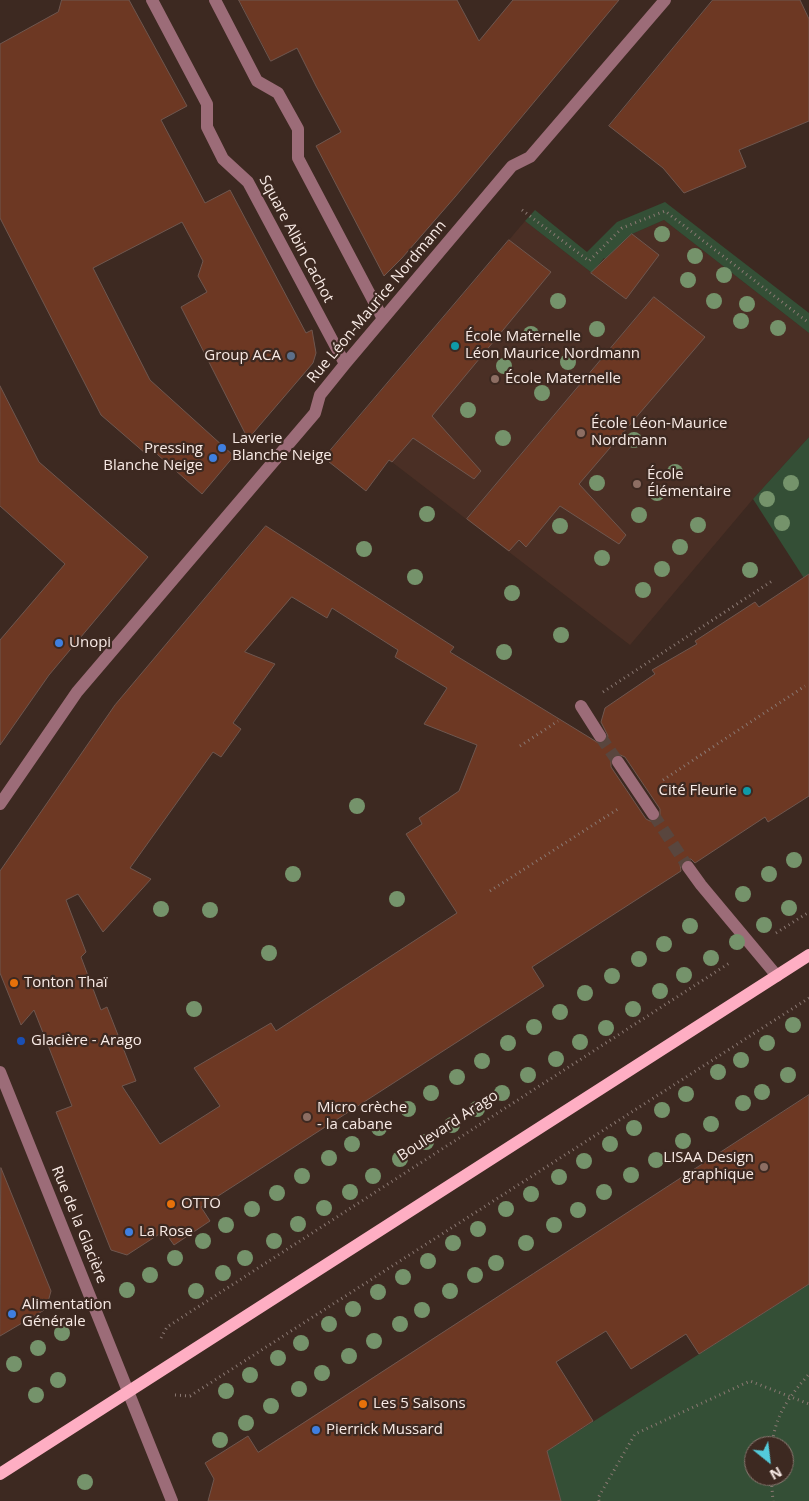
<!DOCTYPE html>
<meta charset="utf-8">
<style>
body{margin:0}
#map{position:relative;width:809px;height:1501px;overflow:hidden;background:#3d2921;font-family:"Open Sans",sans-serif}
canvas{display:block}
.north{position:absolute;left:744px;top:1436px;width:50px;height:50px;box-sizing:border-box;background:#3d2921;border:1px solid #88766f;border-radius:50%;rotate:151deg;font-size:14px;font-weight:700;line-height:20px;text-align:center;color:#f8eae5}
.north::after{content:'';display:block;margin:auto;width:18px;height:22px;background:#53cbdb;clip-path:polygon(50% 0,100% 100%,50% 72%,0 100%)}
</style>
<div id="map">
<canvas width="809" height="1501"></canvas>
<div class="north">N</div>
</div>
<script>
const g = document.querySelector('canvas').getContext('2d');
g.lineJoin = 'round';
function fillPath(path, color) { g.fillStyle = color; g.fill(path, 'evenodd'); }
function strokePath(path, color, width, dash) { g.strokeStyle = color; g.lineWidth = width; g.lineCap = dash ? 'butt' : 'round'; g.setLineDash(dash || []); g.stroke(path); }
function label(font, color, halo, rows, align = 'center') {
  g.font = font + ' "Open Sans",sans-serif'; g.lineWidth = 4.5; g.setLineDash([]); g.textBaseline = 'middle'; g.strokeStyle = halo; g.fillStyle = color; for (const [text, x, y, turn = 0] of rows) {
    g.save(); g.translate(x, y); g.rotate((+turn || 0) * Math.PI / 180); g.textAlign = isNaN(turn) ? turn : align; if (halo) g.strokeText(text, 0, 0); g.fillText(text, 0, 0); g.restore();
  }
}
fillPath(new Path2D(`
 M664,220l145,113v104l-56,62 -123,146 -281,-216 176,-208 67,52 12,-15 1,1 27,-25z`), '#4a2f25');
fillPath(new Path2D(`
 M665,202l144,111v20l-145,-113 -32,14 -27,25 -1,-1 -12,15 -67,-52 10,-11 52,42 30,-30z
 M809,437v149l-56,-87z
 M809,1284v217h-248l-14,-50zM754,1446h30v30h-30z`), '#344f36');
const building = new Path2D(`
 M62,0h67l58,106 -26,14 44,83 25,-13 76,143 6,-3 4,23 -3,10 -65,76 -67,-132 26,-15 -9,-16 5,-15 -21,-39 -89,46 57,112 84,76 -32,38 -53,-47 -4,6 -44,-38 -101,-197v-174l58,-32z
 M239,0h218l22,41 34,-41h106l-164,197 -53,61 -18,18 -68,-130 25,-14 -25,-46 -19,-38 -26,13z
 M713,0h87l9,19v102l-70,29 7,17 -62,26 -21,-25 -54,-42z
 M632,234l27,21 -33,44 -35,-26z
 M509,240l42,32 -119,144 49,55 -7,8 -61,-41 -21,24 -3,-2 -23,31 -42,-33z
 M654,297l51,40 -126,147 47,51 -7,9 -59,-38 -34,41 -7,-7 -10,11 -42,-32z
 M0,386l39,76 109,95 -99,118 -49,70v-105l65,-76 -65,-58z
 M266,526l188,121 -4,5 150,92 5,-1 3,-7 -7,-14 4,-14 50,-34 -3,-4 45,-26 -2,-3 60,-39 4,5 50,-33v222l-41,26 -3,-5 -70,46 -4,-4 -7,1 -4,4 1,7 -149,96 12,19 -343,221 9,14 -36,24 -10,-14 -37,24 -16,-5 -55,-138 16,-6 -38,-96 -13,15 -21,-52v-102l115,-166zM292,597l35,21 5,-10 66,42 -3,7 52,31 -23,36 53,21 -18,46 -40,27 3,6 -16,10 51,79 -181,118 -5,-8 -77,45 26,38 -60,38 -38,-58 14,-5 -29,-74 -6,3 -20,-53 5,-5 -20,-52 12,-6 25,38 48,-53 -21,-11 83,-116 8,5 20,-28 -8,-6 42,-59 -30,-12zM618,754l7,3 35,52v8l-3,4h-7l-4,-2 -35,-52v-9z
 M809,1095v189l-110,70 -13,-20 -55,35 -25,-38 -50,31 37,59 -46,30 14,50h-353l6,-22 -9,-16 43,-27 10,16z
 M1,1168l50,123 -5,18 -46,27z`);
fillPath(building, '#6d3823');
strokePath(building, '#6f574f', 1);
strokePath(new Path2D(`
 M600,736l18,26
 M653,814l35,53`), '#59463e', 12, [12, 6]);
strokePath(new Path2D(`
 M522,210l67,51 33,-33 43,-17 144,112
 M603,692l169,-111
 M520,746l38,-25
 M663,780l142,-94
 M490,891l128,-82
 M776,933l33,-21
 M161,1338l6,-11 564,-365
 M175,1395l15,1 619,-398
 M772,1446c3,-31 17,-49 37,-72
 M771,1476l2,25
 M599,1501l-1,-3 37,-64 115,-53 59,23`), '#8b7973', 3, [1, 4]);
strokePath(new Path2D(`
 M152,0l55,104v23l16,32 25,23 97,182
 M215,0l42,81 21,12 20,36v29l85,161
 M581,706l19,30
 M618,762l35,52
 M0,804l77,-112 238,-279 5,-18 25,-31 167,-198 18,-9 135,-157
 M688,867l13,18 76,91
 M0,1072l172,429`), '#9c6c78', 12);
strokePath(new Path2D(`
 M0,1474l809,-519`), '#feaec3', 12);
g.fillStyle = '#75936b';
for (const [x, y] of [
 [662,234],
 [695,256],
 [724,275],
 [688,280],
 [558,301],
 [714,301],
 [747,304],
 [741,321],
 [778,328],
 [597,329],
 [531,334],
 [568,362],
 [504,366],
 [542,393],
 [468,410],
 [503,438],
 [634,440],
 [675,472],
 [597,483],
 [791,483],
 [657,493],
 [767,499],
 [427,514],
 [639,515],
 [782,523],
 [698,525],
 [560,526],
 [680,547],
 [364,549],
 [602,558],
 [662,569],
 [750,570],
 [415,577],
 [643,590],
 [512,593],
 [561,635],
 [504,652],
 [357,806],
 [794,860],
 [293,874],
 [769,874],
 [743,894],
 [397,899],
 [789,908],
 [161,909],
 [210,910],
 [764,925],
 [690,926],
 [737,942],
 [664,944],
 [269,953],
 [711,958],
 [639,959],
 [684,975],
 [612,976],
 [660,991],
 [585,993],
 [194,1009],
 [633,1009],
 [560,1012],
 [793,1025],
 [534,1027],
 [606,1028],
 [580,1042],
 [508,1043],
 [767,1043],
 [556,1059],
 [741,1060],
 [482,1061],
 [718,1072],
 [528,1075],
 [788,1075],
 [457,1077],
 [762,1092],
 [431,1093],
 [502,1093],
 [686,1094],
 [743,1103],
 [408,1109],
 [477,1109],
 [662,1110],
 [711,1124],
 [452,1125],
 [379,1128],
 [634,1128],
 [683,1141],
 [426,1142],
 [352,1144],
 [610,1144],
 [329,1158],
 [400,1159],
 [656,1160],
 [584,1161],
 [631,1175],
 [302,1176],
 [373,1176],
 [559,1177],
 [350,1192],
 [604,1192],
 [277,1193],
 [531,1194],
 [324,1208],
 [252,1209],
 [506,1209],
 [578,1210],
 [298,1224],
 [226,1225],
 [554,1225],
 [478,1229],
 [203,1241],
 [274,1241],
 [453,1243],
 [526,1243],
 [175,1258],
 [245,1258],
 [428,1261],
 [496,1263],
 [223,1273],
 [150,1275],
 [475,1275],
 [403,1277],
 [127,1290],
 [196,1291],
 [450,1291],
 [378,1292],
 [353,1309],
 [422,1310],
 [329,1324],
 [400,1324],
 [62,1333],
 [374,1341],
 [301,1343],
 [38,1348],
 [349,1356],
 [278,1358],
 [14,1364],
 [322,1373],
 [250,1375],
 [58,1380],
 [299,1389],
 [226,1391],
 [36,1395],
 [271,1406],
 [246,1423],
 [220,1440],
 [85,1482]
]) { g.beginPath(); g.arc(x, y, 8, 0, 2 * Math.PI); g.fill(); }
for (const [x, y, r, color] of [
 [455,346,5,"#0f9aa8"],
 [291,356,5,"#5c6f8a"],
 [495,379,5,"#8d6e63"],
 [581,433,5,"#8d6e63"],
 [222,448,5,"#3f7fe0"],
 [213,458,5,"#3f7fe0"],
 [637,484,5,"#8d6e63"],
 [59,643,5,"#3f7fe0"],
 [747,791,5,"#0f9aa8"],
 [14,983,5,"#e8710a"],
 [21,1041,5,"#1a4fb4"],
 [307,1117,5,"#8d6e63"],
 [764,1167,5,"#8d6e63"],
 [171,1204,5,"#e8710a"],
 [129,1232,5,"#3f7fe0"],
 [12,1314,5,"#3f7fe0"],
 [363,1404,5,"#e8710a"],
 [316,1430,5,"#3f7fe0"]
]) { const dot = new Path2D(); dot.arc(x, y, r, 0, 2 * Math.PI); g.fillStyle = color; g.fill(dot); strokePath(dot, '#3d2921', 2); }
label('15px', '#f8eae5', '#3d2921', [
 ["Square Albin Cachot",296,239,62],
 ["Rue Léon-Maurice Nordmann",377,302,-50],
 ["Boulevard Arago",448,1126,-33],
 ["Rue de la Glacière",79,1225,68]
]);
label('15px', '#f8eae5', '#3d2921', [
 ["École Maternelle",465,337],
 ["Léon Maurice Nordmann",465,354],
 ["Group ACA",281,356,"right"],
 ["École Maternelle",505,379],
 ["École Léon-Maurice",591,424],
 ["Nordmann",591,441],
 ["Laverie",232,439],
 ["Blanche Neige",232,456],
 ["Pressing",203,449,"right"],
 ["Blanche Neige",203,466,"right"],
 ["École",647,475],
 ["Élémentaire",647,492],
 ["Unopi",69,643],
 ["Cité Fleurie",737,791,"right"],
 ["Tonton Thaï",24,983],
 ["Glacière - Arago",31,1041],
 ["Micro crèche",317,1108],
 ["- la cabane",317,1125],
 ["LISAA Design",754,1158,"right"],
 ["graphique",754,1175,"right"],
 ["OTTO",181,1204],
 ["La Rose",139,1232],
 ["Alimentation",22,1305],
 ["Générale",22,1322],
 ["Les 5 Saisons",373,1404],
 ["Pierrick Mussard",326,1430]
], 'left');
</script>
